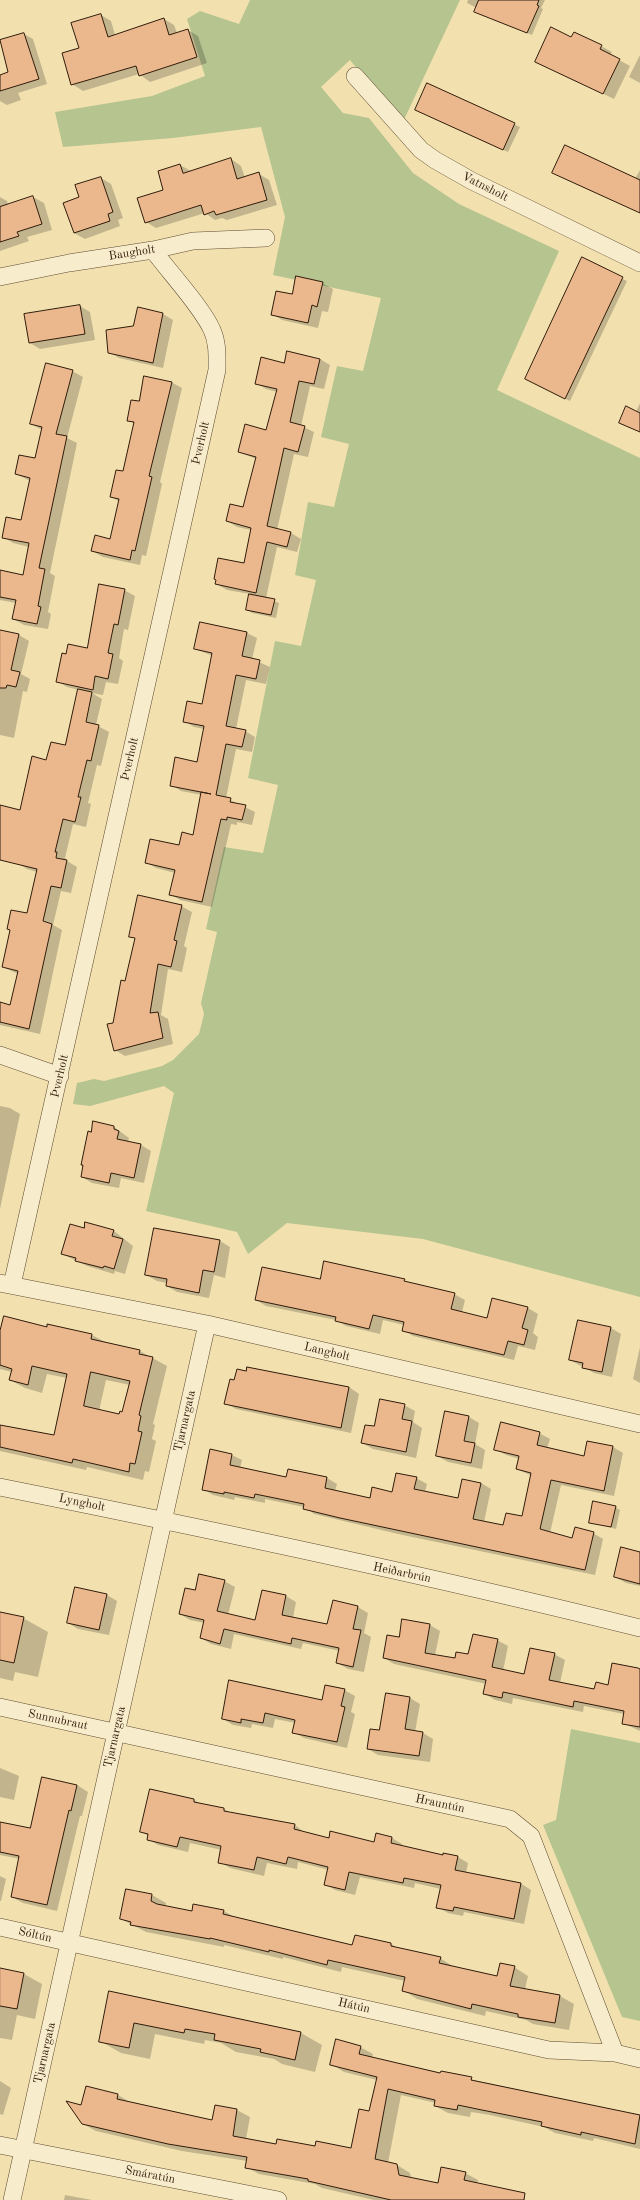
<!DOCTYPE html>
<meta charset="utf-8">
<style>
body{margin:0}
canvas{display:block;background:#f2e1af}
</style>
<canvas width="640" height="2200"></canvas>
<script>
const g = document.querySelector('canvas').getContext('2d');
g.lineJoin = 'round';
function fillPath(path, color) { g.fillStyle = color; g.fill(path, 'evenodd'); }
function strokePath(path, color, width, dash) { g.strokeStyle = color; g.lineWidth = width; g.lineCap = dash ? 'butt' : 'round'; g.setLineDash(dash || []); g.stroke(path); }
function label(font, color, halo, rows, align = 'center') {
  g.font = font + ' "Old Standard TT",serif'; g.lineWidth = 3; g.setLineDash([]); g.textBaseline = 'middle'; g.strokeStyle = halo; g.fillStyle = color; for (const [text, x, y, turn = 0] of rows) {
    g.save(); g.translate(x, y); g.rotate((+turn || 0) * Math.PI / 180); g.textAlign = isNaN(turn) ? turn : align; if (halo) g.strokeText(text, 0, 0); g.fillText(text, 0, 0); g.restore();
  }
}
fillPath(new Path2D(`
 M250,0h210l-58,124 -52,-64 -29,27 22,26 26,5 44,55 46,31 100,47 -62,139 143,68v839l-217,-58 -136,-16 -39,31 -11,-22 -91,-21 28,-118 -10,-7 -74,20 -17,-2 4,-21 17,-4 10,2 58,-15 11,-6 26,-26 5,-20 -3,-11 16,-71 -11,-3 18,-82 39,6 15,-68 -30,-7 27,-137 26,5 15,-66 -21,-5 13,-73 26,5 15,-63 -28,-7 16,-71 26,5 18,-73 -108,-23 12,-58 -24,-90 -88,11 -110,9 -8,-35 97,-16 53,-20 -18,-57 13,-8 39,13z
 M571,1729l69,14v278l-18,-4 -79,-192 13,-5z`), '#b6c48f');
fillPath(new Path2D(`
 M468,0h77l-4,8 2,1 -11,26 -51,-21 -4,-6 -10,-5z
 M101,15l10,6 4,14 49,-16 10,6 3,8 11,-3 10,6 9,27 -57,19 -11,-8 -56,17 -11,-7 8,-36z
 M24,34l9,5 14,45 -29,9 3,7 -14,5 -7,-4v-25l10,-3 -10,-32z
 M572,38l29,8 11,6 -2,3 20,11 -16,33 -78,-38z
 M640,55v28l-11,-6z
 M428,85l92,42 -12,25 -87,-40z
 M231,159l10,7 4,12 14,-4 10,6 8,25 -50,15 -5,-2 -7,2 -10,-7 -49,15 -10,-6 34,-57 11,6z
 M640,170v43l-5,-34z
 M101,178l10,6 12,34 -5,2 2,6 -35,13 -11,-6 6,-35z
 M0,197l7,4 1,4 25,-8 11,6 8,27 -25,7 2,4 -29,10z
 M582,259l45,22 -57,120 -39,-19z
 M322,283l11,6 -5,23 -6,-1 -4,17 -36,-8 -10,-6z
 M80,306l10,6 5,28 -55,9 -10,-6z
 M139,308l24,6 10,6 -10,48 -44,-10 -10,-6 25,-25z
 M320,359l10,6 -6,24 -14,-3 -9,40 13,6 -6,25 -14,-3 -17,76 14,3 10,6 -4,13 -20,-5 -11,51 13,5 -3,15 -24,-5 -5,-3 3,-16 -23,-4 -11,-6 28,-20 7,-34 -14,-3 -10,-6 17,-13 12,-49 -17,-7 28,-21 10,-39 -11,-3 -10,-6 29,-19z
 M72,371l11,6 -16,61 10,5 -27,130 5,3 -7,36 3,2 -3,15 -24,-4 -11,-6 3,-16 -16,-3v-29l24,5 5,-29 -16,-4 -10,-6 19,-15 8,-41 -14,-7 20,-15 6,-29 -11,-6z
 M171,382l11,6 -22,94 2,2 -16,72 -4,-1 -2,10 -37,-8 -11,-6 19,-11 9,-38 -9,-5 13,-25 11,-48 -7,-4 12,-18z
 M640,403v29l-4,-20z
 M124,590l11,6 -7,34 -4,-1 -5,29 4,3 -5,23 -12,-2 -3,13 -11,-2 10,6 -6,26 13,7 -8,34 -4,-1 -9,38 3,1 -5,23 -13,-3 -8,34 2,3 10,6 -6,26 -10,-2 -8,34 9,5 -22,104 -40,-9v-22l11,3 7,-32 -15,-7 25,-52 9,-43 -10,-3 -10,-6 4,-52 26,-50 19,-15 13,-56 -12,-3 -10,-6 9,-26 22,-6z
 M0,631l19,4 10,6 -8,33 9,5 -3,13 -4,-1 -9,47 -14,-3z
 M247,633l10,5 -5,21 18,8 -4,17 -20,-4 -10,49 9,2 10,6 -3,15 -16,-3 -10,49 29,14 -3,13 -15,-3v3l-6,-1 -19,83 -32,-7 -10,-6 5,-21 -19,-5 -10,-6 34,-16 14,-10 8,-41 -21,-4 -10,-6 26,-22 7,-34 -10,-2 -10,-6 18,-16 11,-49 -18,-7z
 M181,906l11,6 -8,34 3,2 -5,24 -14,-3 -7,46 7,4 5,25 -48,12 -10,-6 -1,-26 22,-85 -5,-3z
 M0,1106l10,2 10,6 -20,95z
 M114,1127l15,11 -1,4 13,3 10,6 -7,32 -23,-5 -2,10 -27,-5 -10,-6 10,-44z
 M155,1229l65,12 10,6 -5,31 -11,-3 -5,23 -32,-6 -10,-6v-3l-10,-2 -11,-6z
 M85,1230l29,1 19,15 -8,28 -10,-3 -1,3 -27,-8 -25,-12z
 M325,1263l28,4 101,27 11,6 -3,12 26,7 40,-11 10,6 -5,19 5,4 -3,13 -17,-4 -4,14 -101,-24 -10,-6 1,-5 -21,-5 -3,14 -34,-8 -10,-6 -70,-14 -10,-6 65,-20z
 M578,1321l33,7 10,6 -9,43 -18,-4 -24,-13z
 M48,1325l44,10 15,8 33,8 27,15 -14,58 2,1 -3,14 4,2 -7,31 -4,-1 -2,9 -56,-13 -1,3 -86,-19v-26l55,11 12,-58 -20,-4 -5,19 -17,-5 -15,-8 2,-8 -12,-3v-34l47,-7zM106,1380l24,5 -7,28 -3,2 -21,-4z
 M640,1347v36l-7,-4z
 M349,1387l10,7 -8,39 -115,-24 -11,-6z
 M404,1405l11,6 -2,11 9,6 -6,30 -43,-9 -11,-6 13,-15z
 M469,1417l10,6 -4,21 10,6 -3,19 -34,-7 -11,-6z
 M539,1433l11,6 -3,9 38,9 3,-15 25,5 10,6 -9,43 -53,-11 -11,48 22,7 21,-7 10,6 -8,36 -197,-41 -84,-20 -10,-7 -39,-8v4l-30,-6 -1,3 -21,-5 -10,-6 29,-34 10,5 -2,8 47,10 2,-8 38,8 10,6 -2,7 36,8 22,-6 23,-15 11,6 -2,8 34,7 22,-16 10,6 -7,33 20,5 18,-10 10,-41 -15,-7 3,-10 -14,-4 -11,-6z
 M615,1507l5,3 -4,19 -26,-7z
 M640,1553v33l-14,-3 -11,-6z
 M224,1581l11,6 -7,28 28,6 7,-30 23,5 10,6 -3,16 35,8 30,-19 10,6 -4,20 7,4 -7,35 -16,-3 -11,-6 3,-12 -37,-8 -2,6 -67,-15 -3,15 -20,-5 -10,-6 4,-15 -15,-3 -10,-6 15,-22z
 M107,1595l10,6 -8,34 -31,-6 -10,-6z
 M0,1613l23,5 25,14 -10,45 -23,-5 -2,9 -13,-3z
 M430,1625l10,6 -5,24 20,4 14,-4 28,-15 11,6 -5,25 22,4 29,-21 11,6 -5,23 35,7 14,-4 31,-16v61l-17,-8 1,-9 -40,-8 -1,6 -70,-14 -1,6 -17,-4 -10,-6 2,-10 -93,-20 -10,-6 16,-20z
 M344,1690l11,6 -4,16 4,2 -8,34 -43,-10 -10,-6 2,-9 -21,-4 -2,9 -21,-4 -1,4 -18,-3 -10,-6 100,-18z
 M387,1694l23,4 10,6 -5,28 8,1 10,6 -3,23 -52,-7 -10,-6 12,-17z
 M0,1768l19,8 -5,24 -14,-3z
 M77,1785l11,7 -6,24h-2l-23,95 -34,-8 -11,-6 8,-38 -20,-4v-32l31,6z
 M194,1800l7,4 23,5 8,5 63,11 10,8 25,6 45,4 17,-5 10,6v3l42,9v-2l14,3 10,6 -2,10 54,10 11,7 -7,34 -60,-12 -1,4 -15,-3 -11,-6 4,-18 -26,-6 -1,5 -54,-11 -5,18 -20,-5 -10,-6 4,-14 -31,-8 -1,7 -30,-6 -3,13 -34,-8 -10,-6 2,-12 -32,-7 -2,9 -30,-7 -10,-6 1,-3 -8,-4z
 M0,1876l6,3 -5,22h-1z
 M127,1890l25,5 14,8 -1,4 27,6 2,-8 30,6 12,7 117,28 2,-10 36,8 7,4 42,10 14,9 44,10 16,-10 14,9 -3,13 35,7 14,8 -5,26 -36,-6 -7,-4 -40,-9 -1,5 -68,-17 -14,-9 2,-9 -63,-14 -1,5 -58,-15v2l-59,-14v2l-78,-15 -25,-13z
 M0,1969l24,5 18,10 -7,35 -18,-4 -5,25 -12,-2z
 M110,1992l191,41 21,12 -7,27 -33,-8 -8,-5 -38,-7 -15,-9 -16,-3 -1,4 -49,-10 -5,25 -29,-6 -21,-12z
 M360,2047l13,7 -1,4 268,58v33l-46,-11 -1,3 -38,-8 -11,-6 -54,-12 -19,-3 -1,5 -22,-4 -13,-7 1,-3 -35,-8 -13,68 9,2 13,8 1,5 28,6 26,-11 13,7 -1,4 40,16h-143l-52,-12 -7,-4 -56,-10 -13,-7 1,-6 -65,-10 -86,-20 -13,-7 -2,-18 37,-11 12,7 83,19 2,-15 22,4 13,7 -4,22 31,6 75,4 18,-37 7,-32 -33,-8 -13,-8z
 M0,2081l11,7 -8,27 -3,-1z
 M65,2195l27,5h-28z`), '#0003');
const building = new Path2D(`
 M479,0h60l-2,5 2,1 -12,27 -53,-21z
 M101,14l7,23 56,-19 5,17 19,-6 9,28 -58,19 -3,-10 -65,19 -9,-32 17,-5 -8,-25z
 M551,27l20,10 3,-5 28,13 -2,4 20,10 -17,35 -68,-32z
 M24,33l15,46 -39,12v-16l8,-3 -8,-32z
 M427,83l88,40 -12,27 -88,-40z
 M565,145l75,35v33l-88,-40z
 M231,158l6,21 22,-7 8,28 -51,15 -2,-4 -10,4 -3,-10 -56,18 -8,-25 26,-8 -5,-19 22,-7 3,9z
 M101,177l12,35 -5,2 2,7 -36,12 -11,-30 16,-6 -4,-12z
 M33,196l9,28 -25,8 2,4 -19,6v-35z
 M582,257l41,20 -58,122 -40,-20z
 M296,276l27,6 -6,25 -5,-2 -4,18 -37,-8 5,-24 16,3z
 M80,305l5,29 -56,9 -5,-29z
 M138,307l25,6 -10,50 -45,-10 -2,-23 27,-4z
 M287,351l33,8 -6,25 -15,-3 -9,41 15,4 -7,26 -14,-4 -17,78 24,6 -4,15 -20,-5 -11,51 -41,-9 1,-4 -2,-1 4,-21 26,5 7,-35 -25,-7 4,-17 13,3 13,-50 -18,-5 7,-28 21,6 11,-41 -22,-5 6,-27 23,6z
 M46,363l27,7 -17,64 11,2 -28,132 6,1 -7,37 3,1 -4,17 -25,-5 4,-19 -16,-3v-27l23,5 6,-32 -27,-5 4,-21 15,3 9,-42 -15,-4 4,-19 16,3 7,-31 -12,-3z
 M144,376l28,6 -23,94 3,1 -17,74 -3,-1 -2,10 -39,-9 4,-16 15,4 9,-40 -9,-2 6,-27 7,1 11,-49 -7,-1 4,-21 8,1z
 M626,406l14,7v19l-21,-9z
 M99,584l26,5 -7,36 -4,-1 -6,29 5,1 -5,25 -13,-3 -2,14 -37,-8 6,-29 4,1 2,-10 19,4z
 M249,594l26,5 -4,16 -25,-5z
 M200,622l47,10 -5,24 18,4 -4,19 -20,-4 -10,51 20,4 -4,17 -16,-3 -10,51 15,3 -1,4 16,3 -4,15 -15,-3v3l-6,-1 -19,83 -33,-7 6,-25 -30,-7 5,-24 29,6 3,-13 11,3 8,-43 10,2 -41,-8 5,-29 22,5 7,-36 -21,-4 4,-21 15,3 10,-51 -18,-4z
 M0,630l19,4 -8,36 9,2 -4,15 -9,-2 -1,3h-6z
 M78,689l14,3 -6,30 13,3 -8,36 -4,-1 -9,37h3l-6,25 -12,-3 -8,33h2l-1,6 11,2 -6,28 -10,-2 -8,35 9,3 -23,105 -29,-7v-20l10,3 8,-34 -16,-4 8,-37 -3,-1 4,-19 16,3 10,-44 -37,-9v-55l20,5 12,-54 14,4 5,-18 14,3z
 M138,895l44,10 -8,35 3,1 -6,26 -13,-3 -8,49 8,-1 5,26 -49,13 -7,-27 6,-1 8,-43 4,1 10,-43 -6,-1z
 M93,1121l21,5v3l5,2 -2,8 24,5 -7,34 -23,-5 -2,10 -28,-6 2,-12h-2l7,-34 3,1z
 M85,1222l29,8 -2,6 11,3 -9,30 -10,-3 -1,2 -28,-7 1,-3 -15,-4 9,-30 14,4z
 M154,1228l66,12 -6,32 -11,-2 -4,23 -33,-7 1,-7 -22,-4z
 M324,1261l81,18 -1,2 51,12 -4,16 36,9 5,-20 36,9 -6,21 6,2 -4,15 -16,-4 -4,14 -102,-24 2,-9 -31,-7 -4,14 -34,-8 1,-4 -81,-17 7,-33 58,12z
 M4,1316l43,11v-3l45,10 -1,5 49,11 -1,4 14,3 -14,58 2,1 -3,15 4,1 -7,32 -5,-1 -1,9 -56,-13 -1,4 -72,-16v-22l54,10 13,-61 -35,-8 -4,19 -19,-5 3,-11 -12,-4v-34zM91,1372l39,9 -8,31 -2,-1 -1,3 -35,-8z
 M578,1320l33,7 -9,45 -20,-4 1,-5 -14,-3z
 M247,1367l102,20 -8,41 -117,-24 6,-25 4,1 3,-11 9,2z
 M380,1399l25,5 -3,15 10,2 -6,31 -45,-9 4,-18 9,1z
 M445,1411l24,5 -5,25 11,2 -4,20 -35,-7z
 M501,1422l39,10 -3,13 47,11 3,-15 26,5 -9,45 -53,-11 -11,49 32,9 3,-11 19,5 -9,38 -245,-52 -37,-9 1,-5 -49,-10 -1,4 -30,-6v2l-22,-4 8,-41 22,5 -2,11 56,12 2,-8 39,8 -2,11 45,10 2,-11 20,5 4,-19 21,4 -3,12 44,9 4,-19 19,4 -8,36 30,6 3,-12 16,3 9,-43 -15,-4 3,-13 -25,-6z
 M593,1501l23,5 -5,21 -22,-4z
 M621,1547l19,5v32l-26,-7z
 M199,1574l26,6 -8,31 38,9 7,-30 24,5 -4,20 45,9 6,-24 25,6 -5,23 8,1 -8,37 -17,-4 3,-15 -47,-10 -1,6 -67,-15 -4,15 -20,-6 4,-18 -25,-6 6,-26 10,2z
 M75,1587l32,7 -8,36 -32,-7z
 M0,1612l24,5 -10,46 -14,-3z
 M402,1619l28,5 -5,29 30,5 1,-6 12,2 5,-20 25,5 -6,28 32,7 6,-26 25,5 -6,27 45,9 2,-7 12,3 4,-22 26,5 2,1v58l-18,-3 2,-13 -50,-10 -1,6 -70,-15 -1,6 -19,-4 3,-14 -103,-22 4,-23 12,2z
 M229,1680l93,20 3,-15 20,4 -4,17 4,1 -8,35 -45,-9 3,-13 -30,-7 -2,10 -22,-4v4l-19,-4z
 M386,1693l24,4 -5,32 18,3 -4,24 -52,-7 3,-20 9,1z
 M42,1777l35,8 -6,26 -2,-1 -22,95 -36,-8 8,-41 -19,-4v-30l30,6z
 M150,1789l44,10v3l30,6v3l71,13 -1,5 35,9 1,-7 44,11 2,-9 16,4 -1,6 52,12v-2l15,3 -3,14 66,13 -7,36 -60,-12 -1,4 -17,-3 5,-23 -37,-7 -1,5 -54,-11 -4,18 -21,-5 4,-18 -40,-10 -2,7 -29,-7 -3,13 -36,-7 3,-17 -41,-9 -3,10 -30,-7 1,-6 -8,-2z
 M126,1889l26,5 -1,7 6,3 35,7 1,-7 31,6 -1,4 129,31 3,-10 36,8v3l50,11 -2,6 58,13 3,-13 15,3 -5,20 50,9 -5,28 -37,-6v-3l-46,-10 -1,5 -69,-18 3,-14 -77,-17 -1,5 -58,-15v2l-59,-14v1l-80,-14 1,-3 -11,-3z
 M0,1968l24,5 -7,36 -17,-3z
 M109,1991l192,41 -6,28 -35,-8 1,-3 -47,-9 1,-6 -30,-5 -1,4 -50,-10 -5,25 -30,-6z
 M336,2039l25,7 -2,8 81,19 1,-2 31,6 -1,3 169,35 -5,29 -54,-12v3l-40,-9 1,-4 -65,-13 -19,-4 -1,5 -23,-4 1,-6 -47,-11 -13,70 22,5 2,11 39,8 3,-16 25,5 -2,8 61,13 -1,7h-133l-83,-19v-2l-63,-11 2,-11 -79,-13 -86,-20 -16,-23 15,4 5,-19 32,8 -1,5 95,21 3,-15 22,4 -4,27 43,8 1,-5 38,7 1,-5 35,7 8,-39 10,2 8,-34 -47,-12z`);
fillPath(building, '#ebb88e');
strokePath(building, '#301b0a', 1);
const street = new Path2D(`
 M355,76l66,74 14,10 37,21 168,82
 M0,277l69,-14 84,-13 40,-9 73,-3
 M0,1055l60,21
 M0,1283l207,41 433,100
 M12,1285l205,-915c0,-13 1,-27 -5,-40 -10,-23 -43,-58 -59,-80
 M0,1487c214,43 428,88 640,141
 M0,1707l510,112 21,17 84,217
 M0,1927l549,123 66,3 25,6
 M0,2145l278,55
 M12,2200l195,-876`);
strokePath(street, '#604c33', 18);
strokePath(street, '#f7eccb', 17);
label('12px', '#301b0a', '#f7eccb', [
 ["Vatnsholt",485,187,27],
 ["Baugholt",132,253,-9],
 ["Þverholt",201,443,-77],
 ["Þverholt",130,759,-77],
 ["Þverholt",60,1076,-77],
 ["Langholt",327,1352,13],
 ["Tjarnargata",185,1421,-77],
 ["Lyngholt",82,1503,12],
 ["Heiðarbrún",402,1573,12],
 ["Sunnubraut",58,1720,12],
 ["Tjarnargata",115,1737,-77],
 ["Hrauntún",440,1804,12],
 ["Sóltún",35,1935,13],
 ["Hátún",354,2006,13],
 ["Tjarnargata",45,2053,-77],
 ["Smáratún",150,2175,11]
]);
</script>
